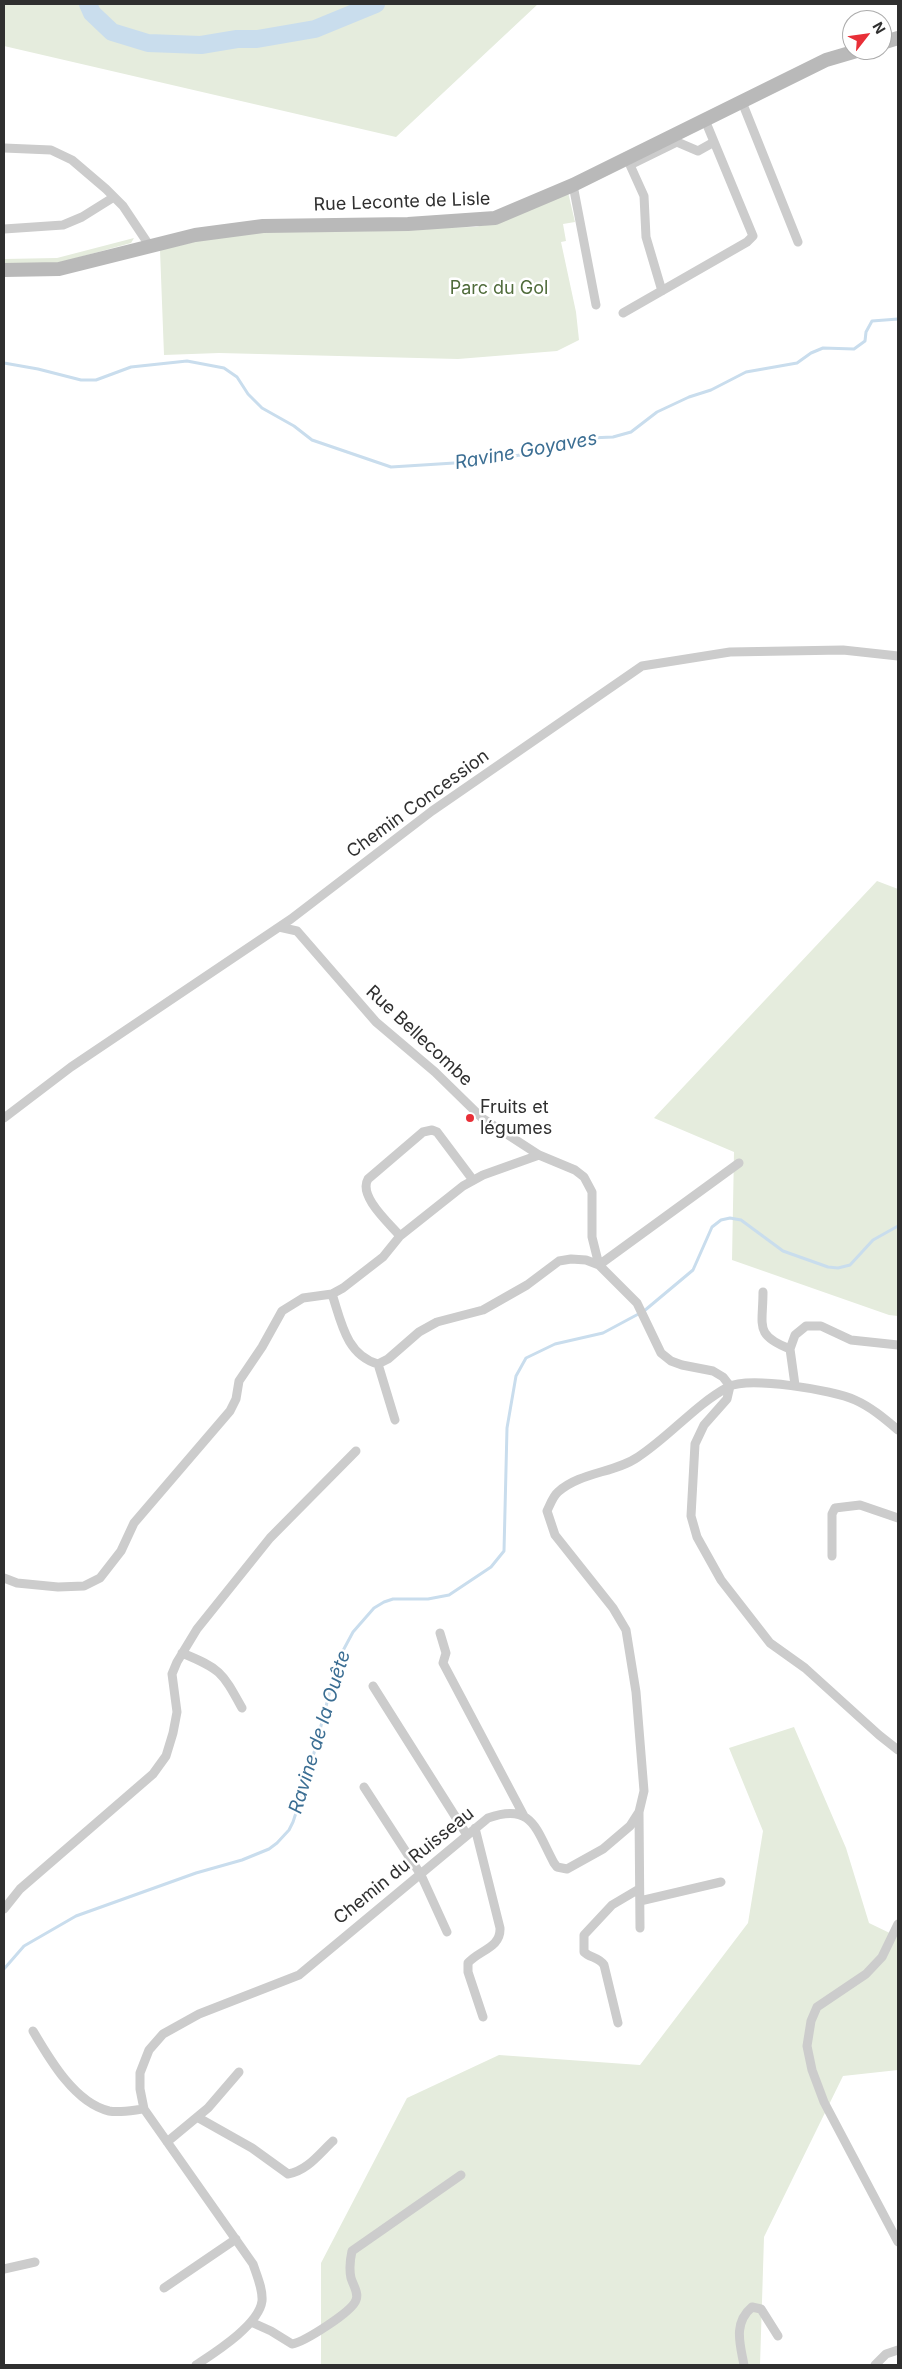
<!DOCTYPE html>
<meta charset="utf-8">
<style>
body{margin:0}
#map{position:relative;width:902px;height:2369px;overflow:hidden;background:#fff;font-family:Inter,sans-serif}
canvas{display:block}
.frame{position:absolute;inset:0;border:5px solid #2f2f2f;pointer-events:none}
.north{position:absolute;left:842px;top:10px;width:50px;height:50px;box-sizing:border-box;background:#fff;border:1px solid #acacac;border-radius:50%;rotate:60deg;font-size:14px;font-weight:700;line-height:20px;text-align:center;color:#2f2f2f}
.north::after{content:'';display:block;margin:auto;width:18px;height:22px;background:#e82f37;clip-path:polygon(50% 0,100% 100%,50% 72%,0 100%)}
</style>
<div id="map">
<canvas width="902" height="2369"></canvas>
<div class="frame"></div>
<div class="north">N</div>
</div>
<script>
const g = document.querySelector('canvas').getContext('2d');
g.lineJoin = 'round';
function fillPath(path, color) { g.fillStyle = color; g.fill(path, 'evenodd'); }
function strokePath(path, color, width, dash) { g.strokeStyle = color; g.lineWidth = width; g.lineCap = dash ? 'butt' : 'round'; g.setLineDash(dash || []); g.stroke(path); }
function label(font, color, halo, rows, align = 'center') {
  g.font = font + ' Inter,sans-serif'; g.lineWidth = 5; g.setLineDash([]); g.textBaseline = 'middle'; g.strokeStyle = halo; g.fillStyle = color; for (const [text, x, y, turn = 0] of rows) {
    g.save(); g.translate(x, y); g.rotate((+turn || 0) * Math.PI / 180); g.textAlign = isNaN(turn) ? turn : align; if (halo) g.strokeText(text, 0, 0); g.fillText(text, 0, 0); g.restore();
  }
}
fillPath(new Path2D(`
 M4,4h534l-142,133 -392,-91z
 M568,192l7,30 -12,2 3,17 -5,1 15,70 3,28 -22,11 -99,8 -239,-6 -55,2 -4,-105 58,-14 70,-6 188,-3 36,-10z
 M134,238l-3,5 -73,20 -54,3v-7l53,-1z
 M877,881l21,8v427l-9,-1 -157,-55 2,-108 -80,-34z
 M794,1727l52,121 23,75 29,14v133l-55,6 -79,161 -4,128h-439v-102l86,-165 92,-43 141,10 108,-142 15,-92 -34,-83z`), '#e5ecdd');
strokePath(new Path2D(`
 M4,363l34,6 43,11h15l35,-13 56,-6 37,7 13,9 11,17 14,14 32,18 18,14 79,27 95,-6 51,-9 53,-14 23,-1 18,-5 26,-20 32,-15 22,-7 35,-18 51,-9 14,-10 12,-5 31,1 11,-8 1,-9 6,-11 26,-2
 M4,1969l20,-23 52,-30 120,-43 46,-13 27,-11 8,-6 12,-13 4,-8 15,-46 30,-116 15,-28 21,-24 10,-6 9,-3h35l21,-4 42,-28 13,-16 3,-123 9,-52 10,-18 29,-14 48,-11 41,-22 49,-41 19,-43 9,-7 9,-2 11,2 42,31 45,16 10,1 12,-3 23,-25 25,-14`), '#c9dded', 3);
strokePath(new Path2D(`
 M88,4l4,9 20,19 36,11 53,2 36,-6h20l58,-10 61,-25`), '#c9dded', 18);
strokePath(new Path2D(`
 M742,102l56,140
 M4,148l47,2 21,10 34,29 17,17 26,39
 M573,185l23,120
 M4,229l59,-4 19,-8 32,-20
 M662,291l-16,-54 -2,-41 -14,-31 47,-23 21,9 16,-9
 M623,313l124,-71 6,-6 -48,-116
 M279,927l18,4 79,91 59,50 47,46 57,37 36,15 9,7 8,15v45l7,28 38,38 24,50 10,8 11,4 31,6 10,6 7,9 -3,13 -23,26 -9,19 -4,72 6,21 24,43 49,63 35,25 74,67 19,15
 M4,1118l67,-51 220,-148 141,-108 210,-145 88,-14 113,-2 55,6
 M400,1236c-11,-13 -42,-40 -32,-57l55,-47 9,-2 5,2 36,48
 M763,1292c0,34 -9,43 27,57
 M332,1294c9,27 14,61 46,70l10,-5 31,-27 18,-10 46,-12 44,-25 32,-24 12,-2 15,1 13,5 140,-102
 M378,1364l17,56
 M795,1385l-5,-36 5,-14 11,-9h15l30,14 47,5
 M832,1556v-42l3,-6 25,-3 38,13
 M4,1578l13,5 41,4 26,-1 16,-8 21,-27 13,-28 96,-112 6,-12 3,-18 23,-34 20,-36 21,-13 29,-4 11,-6 40,-31 17,-21 63,-50 20,-11 56,-20
 M440,1633l6,20 -3,10 81,153
 M182,1653c39,16 40,19 60,55
 M373,1686l94,149
 M364,1787l57,88 26,57
 M639,1812l1,116
 M475,1828l25,100c1,20 -21,22 -32,35v9l15,45
 M640,1901l81,-19
 M4,1909l16,-20 133,-115 13,-18 7,-23 4,-21 -5,-38 5,-12 20,-33 73,-91 86,-87
 M898,1924l-16,33 -16,17 -49,33 -6,14 -4,25 5,24 12,32 74,140
 M618,2023l-14,-58c-5,-8 -14,-7 -20,-13v-17l28,-30 27,-16
 M33,2031c17,29 42,72 76,80 11,2 25,-1 35,-2
 M197,2117l55,31 36,26c19,-3 31,-20 45,-33
 M167,2142l41,-34 31,-36
 M4,2269l31,-7
 M164,2288l72,-49
 M251,2322l20,9 21,13c12,-2 60,-32 64,-44 3,-7 -3,-15 -5,-22 -2,-9 -1,-18 1,-27l109,-76
 M196,2365c18,-12 63,-40 66,-64 1,-12 -5,-25 -9,-37l-109,-155 -4,-20v-16l9,-23 14,-16 36,-20 100,-39 189,-157c45,-16 48,12 66,45l3,4 10,2 36,-20 27,-23 9,-14 5,-21 -8,-99 -10,-62 -13,-22 -58,-73 -8,-24c3,-6 6,-15 11,-19 22,-20 57,-19 80,-35 32,-21 57,-52 90,-70 21,-11 105,3 127,13 16,7 30,19 43,30
 M744,2365c-4,-21 -11,-42 8,-58l9,2 17,27
 M875,2365l11,-11 12,-4`), '#ccc', 9);
strokePath(new Path2D(`
 M882,43l16,-5
 M4,270l55,-1 136,-34 68,-9 145,-2 87,-6 78,-33 253,-125 34,-10`), '#b9b9b9', 14);
for (const [x, y, r, color] of [
 [470,1118,5,"#e82f37"]
]) { const dot = new Path2D(); dot.arc(x, y, r, 0, 2 * Math.PI); g.fillStyle = color; g.fill(dot); strokePath(dot, '#fff', 2); }
label('18px', '#2f2f2f', '#fff', [
 ["Rue Leconte de Lisle",402,202,-2],
 ["Chemin Concession",418,804,-36],
 ["Rue Bellecombe",419,1036,43],
 ["Chemin du Ruisseau",404,1866,-39]
]);
label('18px', '#506c3b', '#fff', [
 ["Parc du Gol",499,289]
]);
label('18px', '#2f2f2f', '#fff', [
 ["Fruits et",480,1108],
 ["légumes",480,1129]
], 'left');
label('italic 19px', '#3b6e93', '#fff', [
 ["Ravine Goyaves",526,451,-10],
 ["Ravine de la Ouête",320,1732,-73]
]);
</script>
